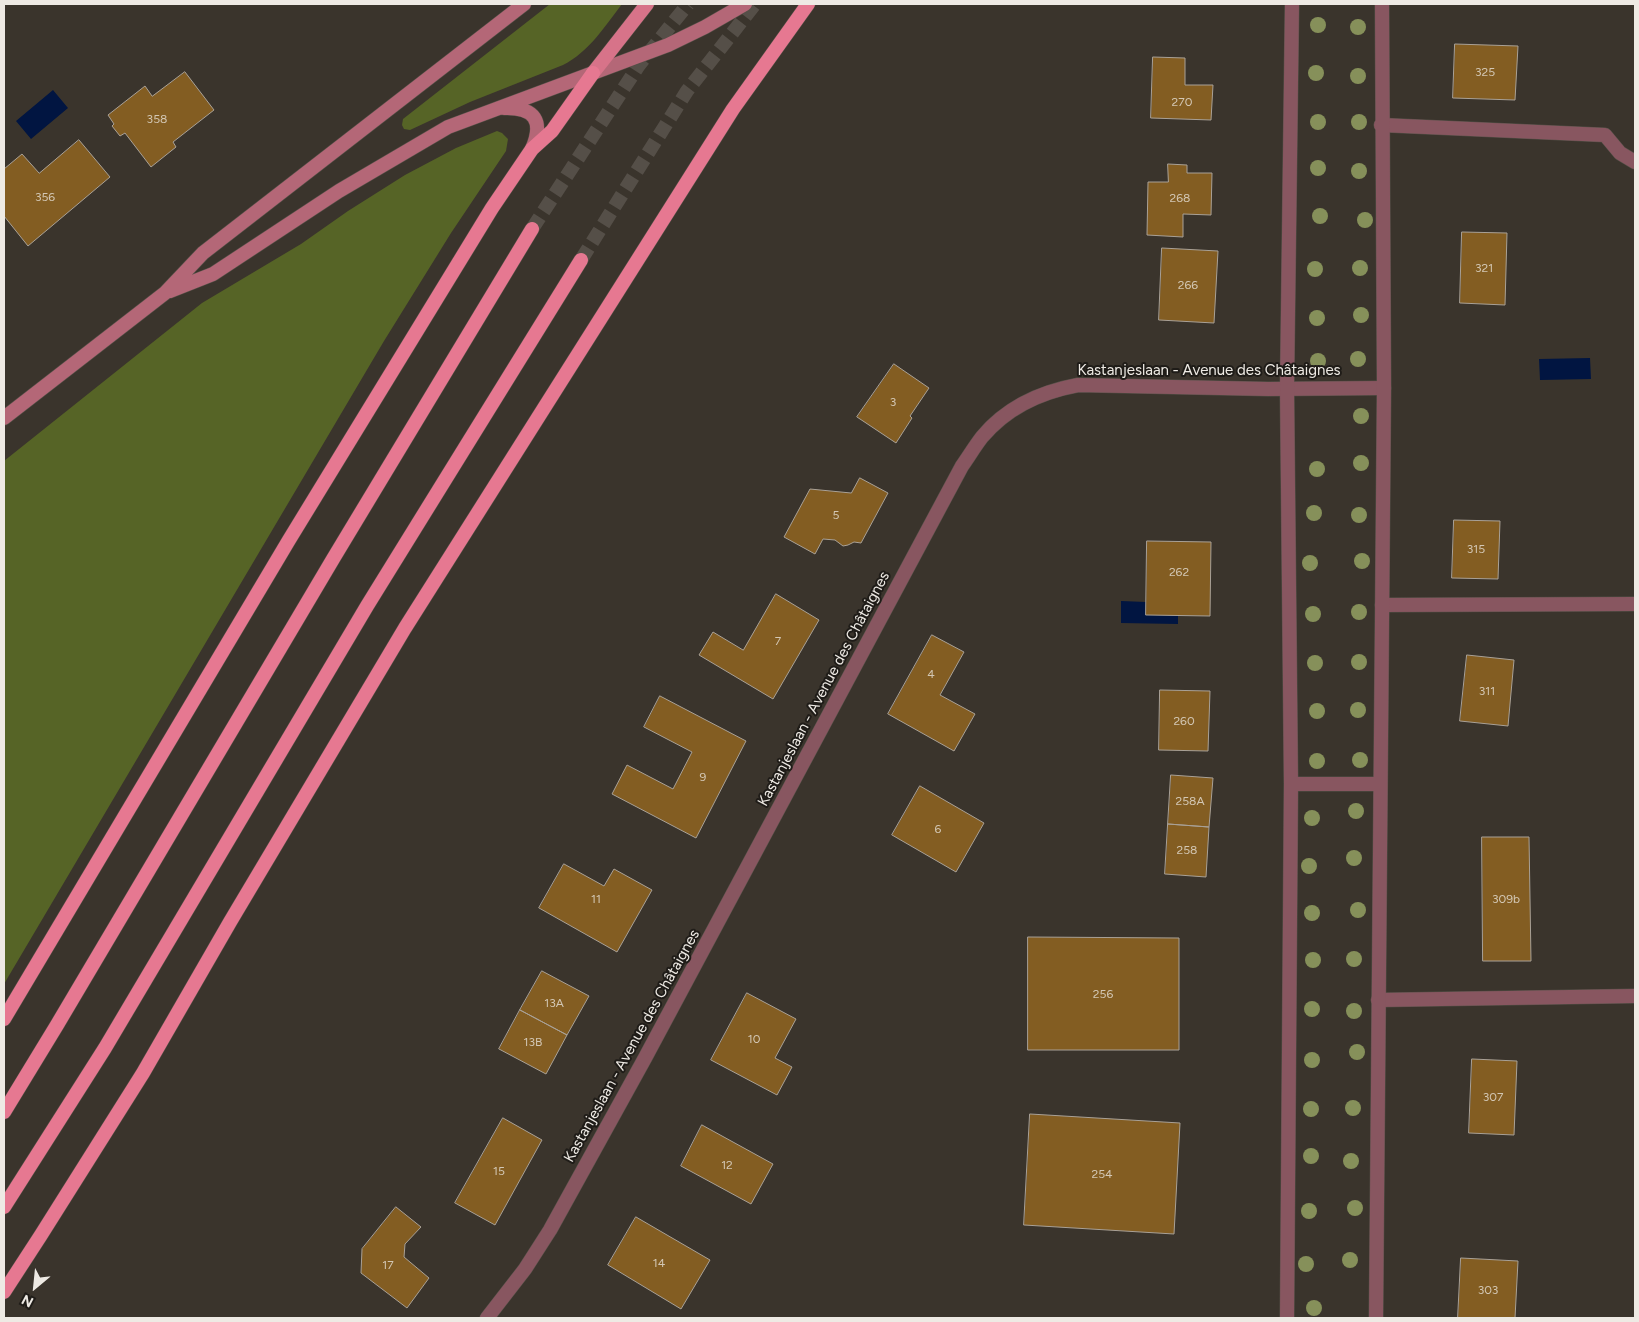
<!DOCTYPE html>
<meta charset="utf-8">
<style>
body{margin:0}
#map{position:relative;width:1639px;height:1322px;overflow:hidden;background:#3a342c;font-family:Figtree,sans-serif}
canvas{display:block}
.frame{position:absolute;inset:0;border:5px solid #eeeae4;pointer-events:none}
.north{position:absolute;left:10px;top:1262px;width:50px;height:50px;-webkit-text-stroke:4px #1f1c18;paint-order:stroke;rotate:208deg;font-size:14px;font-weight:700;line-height:20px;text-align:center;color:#eeeae4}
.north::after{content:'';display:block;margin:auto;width:18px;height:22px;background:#eeeae4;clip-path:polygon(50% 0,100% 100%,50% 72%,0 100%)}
</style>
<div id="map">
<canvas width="1639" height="1322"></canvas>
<div class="frame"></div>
<div class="north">N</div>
</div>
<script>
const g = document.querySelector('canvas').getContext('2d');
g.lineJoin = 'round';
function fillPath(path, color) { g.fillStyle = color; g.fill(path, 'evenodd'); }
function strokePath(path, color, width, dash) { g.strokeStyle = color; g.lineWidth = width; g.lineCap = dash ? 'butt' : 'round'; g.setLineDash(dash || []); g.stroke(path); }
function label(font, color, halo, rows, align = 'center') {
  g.font = font + ' Figtree,sans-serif'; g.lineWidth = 4; g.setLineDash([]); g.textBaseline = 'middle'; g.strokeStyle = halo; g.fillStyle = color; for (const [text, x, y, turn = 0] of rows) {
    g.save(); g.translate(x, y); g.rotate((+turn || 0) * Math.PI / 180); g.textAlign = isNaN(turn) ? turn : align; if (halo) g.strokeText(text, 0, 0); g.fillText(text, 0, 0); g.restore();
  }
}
fillPath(new Path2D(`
 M550,4h72c-17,22 -33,48 -59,61l-93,37 -60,28 -6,-1 -2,-4 1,-6z
 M497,131l5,2 6,6 -2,12 -55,82 -67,108 -380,643v-523l198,-158 99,-59 47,-33 57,-36 51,-27z`), '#566426');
fillPath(new Path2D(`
 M53,90l15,18 -37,31 -15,-18z
 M1590,358l1,21 -51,1 -1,-21z
 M1121,601l25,1v12l32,1v9l-57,-1z`), '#011541');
const building = new Path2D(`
 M1455,44l63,2 -3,54 -62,-2z
 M1153,57l32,1v27h28l-2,35 -60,-2z
 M185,72l29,38 -41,32 3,5 -25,20 -26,-34 -5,3 -8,-10 2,-2 -6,-9 37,-29 7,10z
 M79,140l31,37 -82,69 -24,-30v-47l18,-15 17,19z
 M1168,164l19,1v8h25l-1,42 -28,-1v23l-36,-2 1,-53h20z
 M1462,232l45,1 -2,72 -45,-2z
 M1162,248l56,3 -4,72 -55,-3z
 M894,364l35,24 -19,28 2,2 -16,25 -39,-26z
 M860,478l28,15 -27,50 -7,-1 -6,3 -5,1 -8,-6 -12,-1 -8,15 -31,-17 26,-48 41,4z
 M1454,520l46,1 -2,58 -46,-1z
 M1147,541l64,1 -1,74 -64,-1z
 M776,594l43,26 -46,79 -74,-44 14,-23 30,18z
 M932,635l32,17 -24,43 35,19 -21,37 -66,-37z
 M1467,655l47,5 -6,66 -48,-5z
 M1160,690l50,1 -2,60 -49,-1z
 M660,696l86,45 -50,97 -84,-44 15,-29 46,24 19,-37 -48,-25z
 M1171,775l42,3 -4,49 -41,-3z
 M920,786l64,37 -28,49 -64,-37z
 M1168,824l41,3 -3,50 -41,-3z
 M1482,837h47l2,124h-48z
 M564,864l40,22 10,-17 38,21 -35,62 -78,-44z
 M1028,937l151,1v112h-151z
 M542,971l47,25 -22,39 -47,-25z
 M747,993l49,26 -21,39 17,9 -15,28 -66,-35z
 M520,1010l47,25 -21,39 -47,-25z
 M1472,1059l45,2 -3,74 -45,-2z
 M1030,1114l150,9 -6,111 -150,-9z
 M503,1118l39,22 -47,85 -40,-22z
 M702,1125l71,39 -22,40 -70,-38z
 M396,1207l25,20 -16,17 -1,13 25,21 -22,30 -46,-35 1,-24z
 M636,1217l74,43 -29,49 -73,-44z
 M1461,1258l57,3 -3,57h-57z`);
fillPath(building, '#835d22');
strokePath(building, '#a9a197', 1);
strokePath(new Path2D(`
 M532,229l107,-164 49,-61
 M581,260l106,-169 68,-87`), '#554f48', 14, [14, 7]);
const service = new Path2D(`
 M1381,125l224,10 15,18 15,9
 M1382,605l253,-1
 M1378,1000l257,-4`);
const minor = new Path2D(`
 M487,1318l38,-49 25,-39 95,-172 317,-592c7,-10 13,-20 20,-29 25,-30 58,-45 96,-52l190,4 116,-1`);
const tertiary = new Path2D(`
 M1291,784h89
 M1287,1318l4,-534 -4,-396 5,-384
 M1376,1318l8,-930 -2,-384`);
const secondary = new Path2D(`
 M504,108c31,-1 40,13 28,41
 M170,291l43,-17 126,-83 109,-64 220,-82 37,-18 40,-23
 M4,418l161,-125 38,-40 321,-249`);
const primary = new Path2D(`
 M593,73l54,-69`);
const trunk = new Path2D(`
 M4,1019l285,-479 203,-332 40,-59 20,-18 41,-58
 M4,1112l53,-87 276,-466 199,-330
 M4,1207l101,-159 262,-442 214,-346
 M4,1292l37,-57 102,-162 87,-151 175,-294 328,-519 75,-105`);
strokePath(service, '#575149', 15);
strokePath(minor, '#575149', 15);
strokePath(tertiary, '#575149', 15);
strokePath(secondary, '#575149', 15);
strokePath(primary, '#575149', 15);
strokePath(trunk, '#575149', 15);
strokePath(service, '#885660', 14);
strokePath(minor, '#885660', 14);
strokePath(tertiary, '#885660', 14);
strokePath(secondary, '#b46777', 14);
strokePath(primary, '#d77389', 14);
strokePath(trunk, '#e67891', 14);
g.fillStyle = '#86905a';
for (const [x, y] of [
 [1318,25],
 [1358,27],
 [1316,73],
 [1358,76],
 [1318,122],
 [1359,122],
 [1318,168],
 [1359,171],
 [1320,216],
 [1365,220],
 [1360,268],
 [1315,269],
 [1361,315],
 [1317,318],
 [1358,359],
 [1318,361],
 [1361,416],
 [1361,463],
 [1317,469],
 [1314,513],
 [1359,515],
 [1362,561],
 [1310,563],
 [1359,612],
 [1313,614],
 [1359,662],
 [1315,663],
 [1358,710],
 [1317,711],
 [1360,760],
 [1317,761],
 [1356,811],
 [1312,818],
 [1354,858],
 [1309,866],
 [1358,910],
 [1312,913],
 [1354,959],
 [1313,960],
 [1312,1009],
 [1354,1011],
 [1357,1052],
 [1312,1060],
 [1353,1108],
 [1311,1109],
 [1311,1156],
 [1351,1161],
 [1355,1208],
 [1309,1211],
 [1350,1260],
 [1306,1264],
 [1314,1308]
]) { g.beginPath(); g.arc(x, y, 8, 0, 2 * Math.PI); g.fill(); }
label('12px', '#d3c7b4', null, [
 ["325",1485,72],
 ["270",1182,102],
 ["358",157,119],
 ["356",45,197],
 ["268",1180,198],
 ["321",1484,268],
 ["266",1188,285],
 ["3",893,402],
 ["5",836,515],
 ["315",1476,549],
 ["262",1179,572],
 ["7",778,641],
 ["4",931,674],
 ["311",1487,691],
 ["260",1184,721],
 ["9",703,777],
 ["258A",1190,801],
 ["6",938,829],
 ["258",1187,850],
 ["11",596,899],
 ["309b",1506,899],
 ["256",1103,994],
 ["13A",554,1003],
 ["10",754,1039],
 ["13B",533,1042],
 ["307",1493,1097],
 ["12",727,1165],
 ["15",499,1171],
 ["254",1102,1174],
 ["14",659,1263],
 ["17",388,1265],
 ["303",1488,1290]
]);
label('15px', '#eeeae4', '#1f1c18', [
 ["Kastanjeslaan - Avenue des Châtaignes",1209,371],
 ["Kastanjeslaan - Avenue des Châtaignes",824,689,-62],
 ["Kastanjeslaan - Avenue des Châtaignes",632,1046,-61]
]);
</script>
